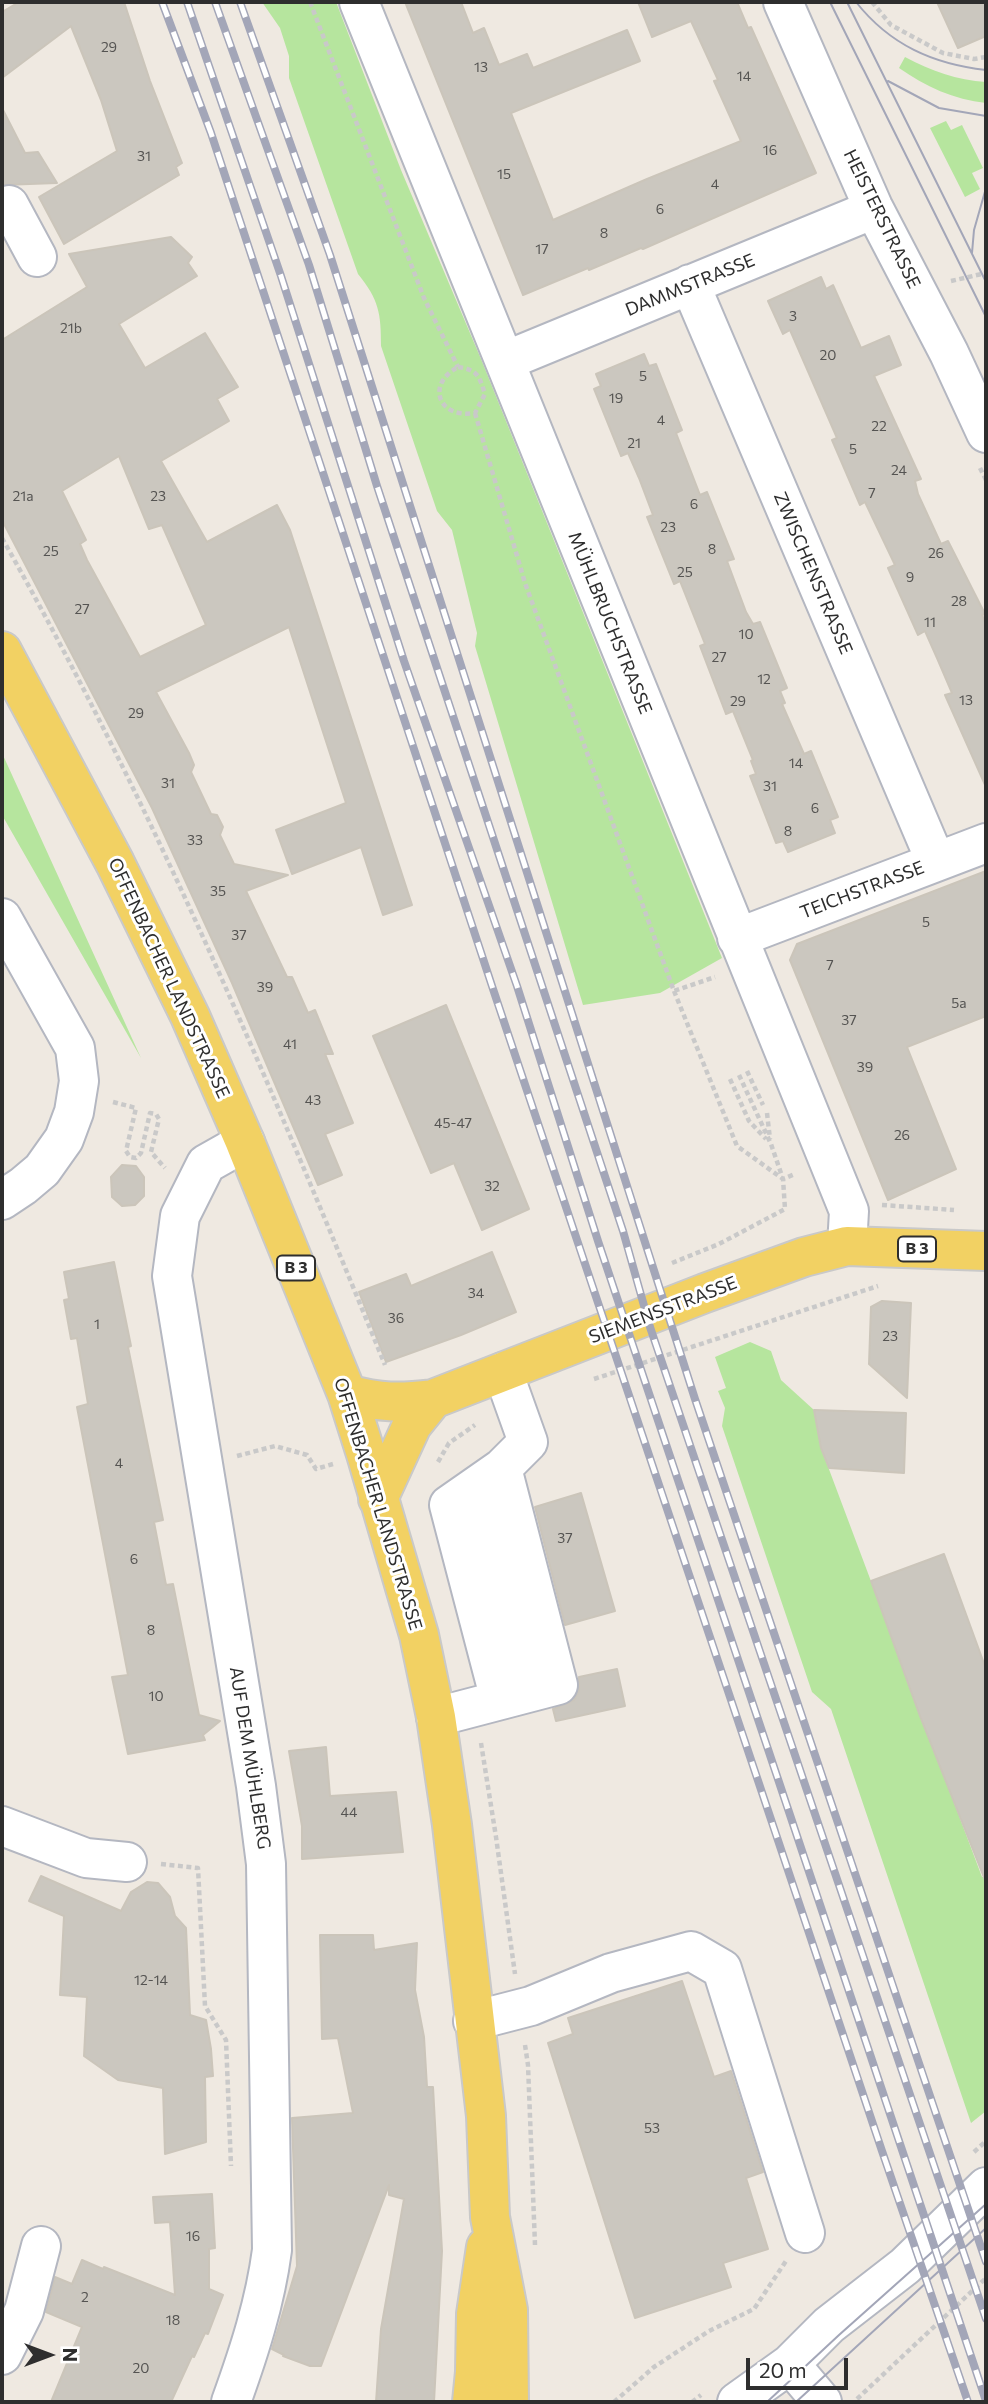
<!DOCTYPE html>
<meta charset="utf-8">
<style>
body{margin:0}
#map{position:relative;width:988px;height:2404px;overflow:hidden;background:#efe9e1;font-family:Commissioner,sans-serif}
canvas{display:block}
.frame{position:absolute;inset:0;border:4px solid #2e2e2e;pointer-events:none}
.north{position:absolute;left:14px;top:2320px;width:70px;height:70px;-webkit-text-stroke:5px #fff;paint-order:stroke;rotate:90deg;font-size:19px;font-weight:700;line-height:28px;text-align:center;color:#2e2e2e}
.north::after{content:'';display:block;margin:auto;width:24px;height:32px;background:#2e2e2e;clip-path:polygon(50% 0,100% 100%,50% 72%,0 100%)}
.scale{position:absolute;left:746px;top:2358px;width:102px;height:32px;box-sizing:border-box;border:4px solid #2e2e2e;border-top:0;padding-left:9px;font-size:21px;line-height:24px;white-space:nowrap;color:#2e2e2e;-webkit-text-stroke:5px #fff;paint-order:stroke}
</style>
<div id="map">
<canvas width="988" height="2404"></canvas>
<div class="frame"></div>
<div class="north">N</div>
<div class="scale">20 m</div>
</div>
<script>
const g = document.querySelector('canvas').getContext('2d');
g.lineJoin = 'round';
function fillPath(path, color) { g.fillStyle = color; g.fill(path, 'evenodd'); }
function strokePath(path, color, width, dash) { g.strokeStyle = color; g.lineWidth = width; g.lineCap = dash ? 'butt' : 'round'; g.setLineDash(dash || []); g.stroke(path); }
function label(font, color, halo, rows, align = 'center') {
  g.font = font + ' Commissioner,sans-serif'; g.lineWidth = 6; g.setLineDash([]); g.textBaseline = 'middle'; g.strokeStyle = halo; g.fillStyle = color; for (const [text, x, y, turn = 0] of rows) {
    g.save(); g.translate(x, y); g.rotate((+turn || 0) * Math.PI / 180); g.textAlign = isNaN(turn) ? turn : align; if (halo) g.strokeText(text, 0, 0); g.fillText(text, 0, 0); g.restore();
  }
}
fillPath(new Path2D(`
 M262,2h74l65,168 80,189 241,599 -62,35 -77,12 -108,-359 2,-13 -25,-103 -15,-19 -56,-165c0,-33 -2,-46 -23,-72l-69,-196v-22l-9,-28z
 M905,57c26,14 52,23 81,25v21c-32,-3 -61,-17 -87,-35z
 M946,121l5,9 11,-5 21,43 -11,5 8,16 -15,8 -35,-69z
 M2,753l139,305 -139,-243z
 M750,1342l21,9 10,29 33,30 7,38 161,429 4,-1v235l-15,12 -140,-414 -19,-17 -90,-266 3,-18 -7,-17 8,-3 -11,-31z`), '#b6e59e');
const building = new Path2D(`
 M19,2h105l26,79 32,82 -6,4 3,8 -115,69 -25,-47 78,-46 -16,-51 -30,-74 -69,52v-66z
 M405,2h56l12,31 11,-5 15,37 28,-11 6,14 94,-38 13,31 -129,52 42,107 94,-41 94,-38 -27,-60 4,-1 -27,-59 -39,16 -14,-35h99l11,26 3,-1 65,146 -173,76 -2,-1 -52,22 -1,-2 -65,27z
 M937,2h49v34l-28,12z
 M2,108l23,45 13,-1 19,31 -55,2z
 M171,237l21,20 -4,6 9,13 -78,48 26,44 60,-35 33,54 -21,12 12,22 -68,40 46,81 70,-37 13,25 122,375 -29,10 -22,-68 -69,27 -16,-44 70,-27 -57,-176 -133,65 33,61 5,12 -3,7 20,42 6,1 6,12 -3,8 14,29 54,11 -42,16 41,86h5l16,36 7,-3 18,44h-8l28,69 -28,11 17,41 -24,10 -86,-202 -80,-175 -150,-288v-180l85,-53 -18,-33zM119,456l30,73 13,-4 44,100 -66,32 -53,-97 -7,-16 6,-4 -24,-49z
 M821,277l5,12 7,-4 28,63 28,-12 12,29 -27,11 47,103 -6,2 3,13 23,50 7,-3 37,73 -3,1 4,9v163l-41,-92 7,-2 -15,-35 -12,-27 -7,4 -30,-67 7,-3 -30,-63 -5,3 -28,-65 5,-2 -47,-108 -7,4 -15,-33z
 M644,354l5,12 7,-2 26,66 -6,3 24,62 7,-3 27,67 -7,2 19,51 7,12 7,-2 27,66 -7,3 5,12 -3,1 22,50 7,-3 27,66 -8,3 5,13 -47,19 -5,-11 -7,2 -26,-67 6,-2 -5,-13 2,-1 -20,-49 -7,3 -26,-68 5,-2 -25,-63 -6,3 -27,-67 6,-2 -14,-37 -11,-25 -7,3 -27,-67 7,-3 -5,-12z
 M986,871v145l-79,31 49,122 -68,31 -98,-240 7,-16z
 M446,1005l83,204 -47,21 -28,-67 -23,10 -58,-137z
 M122,1165l14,1 8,11v19l-9,9 -13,1 -10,-9 -1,-20z
 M492,1252l24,60 -55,23 -75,27 -27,-70 47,-18 5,12z
 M114,1262l17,84 -3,1 35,173 -9,2 12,63 7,-1 26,131 21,6 -17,14 2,5 -77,14 -16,-77 16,-2 -51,-268 11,-3 -11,-66 -6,1 -7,-39 5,-1 -5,-27z
 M882,1301l29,2 -4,95 -38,-34 2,-57z
 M814,1410l92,3 -2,60 -75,-5 -8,-20z
 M581,1493l34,118 -50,14 -30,-118z
 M944,1554l42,115 -1,211 -65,-164 -49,-135z
 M617,1669l8,37 -69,15 -3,-12 21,-9 5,-10v-13z
 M326,1747l4,49 66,-4 7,60 -101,7v-33l-13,-75z
 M41,1876l80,35 10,-19 16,-10 11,1 12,14 5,19 11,12 4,87 16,5 5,29 2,27 -8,1 1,65 -41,12 -2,-66 -45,-8 -34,-24 3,-59 -27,-2 4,-79 -35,-15z
 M320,1935h53l1,15 43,-7 -2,47 9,47 3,50h6l9,164 -8,151h-58l5,-73 23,-130 -15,-4v-10l-68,181h-11l-27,-10 1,-1 -12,-6 25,-83 -5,-148 61,-5 -15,-75 -16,1z
 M682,1981l32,96 17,-6 32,101 -17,6 22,71 -45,14 8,24 -96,31 -87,-275 25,-9 -5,-16z
 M212,2194l3,54 -6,1v40l14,6 -15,39 -3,-1 -11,24 -2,-1 -21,46h-120l31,-75 -36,-15 9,-35 17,7 10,-24 21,9 1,-2 71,28 -5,-73 -15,1 -2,-26z`);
fillPath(building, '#cbc7bf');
strokePath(building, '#cbc5ba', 2);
const minor = new Path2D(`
 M359,2l490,1209 -2,35
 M783,2l90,205 76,146 37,80
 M2,209l7,-4 28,52
 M690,284l246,578
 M505,361l352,-145 16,-9
 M2,918l73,130 4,33 -5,31 -10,27 -22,31 -19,16 -21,14
 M737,938l249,-95
 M502,1468l26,-26 -25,-70
 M474,1488l56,204
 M436,1717l122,-32 -56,-217 -53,37 51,195
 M2,1826l84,32 41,4
 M473,2021l58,-15 80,-33 80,-22 31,18 83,264
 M2,2355l22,-44 17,-65
 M790,2364l32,38
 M231,2402c18,-50 34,-99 41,-152l-6,-386 -10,-78 -84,-510 8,-60 26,-52 39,-22
 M737,2402l53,-38 39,-39 76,-59 81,-79`);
const major = new Path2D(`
 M2,651l113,212 75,153 55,126 102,252 19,60 53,181 17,82 16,108 34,291 4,101 18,93 1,92
 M347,1394c34,9 52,9 86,5l272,-106 99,-36 43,-11 139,5
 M378,1499l34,-74 21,-26
 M472,2402l3,-30 1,-58 10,-67`);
strokePath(minor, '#b4b7c1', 42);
strokePath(major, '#c9c9c9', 42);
strokePath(new Path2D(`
 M310,2l114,296 34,69
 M872,2l19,23 52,28 31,6 12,-2
 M951,281l35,-8
 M458,367c20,3 21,9 27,27l-10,19c-36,6 -50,-28 -17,-46z
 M475,413l50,170 149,408 41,-14
 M980,468l6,12
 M2,538c150,265 268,545 383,827
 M674,991l63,155 46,33 12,-5
 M747,1071l16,34
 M730,1079l19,42 17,18
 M113,1102l23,6 -10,43 4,6 6,1 5,-5 9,-40 6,1 3,5 -8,33 14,16
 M767,1113l3,26
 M882,1205l72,5
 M672,1263l47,-19 66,-35 -2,-30 -12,-35 -32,-69
 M594,1379l284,-93
 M237,1456l38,-10 32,9 9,14 17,-5
 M438,1462l11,-19 26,-18
 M481,1743l15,94 19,137
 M161,1864l37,4 7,138 21,34 5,126
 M525,2045l3,20 7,180
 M974,2152l12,-11
 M857,2399l129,-121
 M614,2402l40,-35 55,-36 45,-22 32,-48
 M692,2402l9,-7`), '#c9c9c9', 4.5, [5, 3.5]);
strokePath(minor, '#fff', 38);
strokePath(major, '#f2d163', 38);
strokePath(new Path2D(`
 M830,2l156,315
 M847,2l139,280
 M856,2c34,43 77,62 130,68
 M888,81l51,27 47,8
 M972,253l2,-23 12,-42
 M767,2402l72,-67 147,-131
 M796,2402l190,-174`), '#a3a6b8', 2);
const rail = new Path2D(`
 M162,2l49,131 282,856 389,1162 86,251
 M187,2l94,274 123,385 113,325 81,255 388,1160
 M215,2l94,263 68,221 246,745 27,96 336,992
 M240,2l90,253 365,1144 291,863`);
strokePath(rail, '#a3a6b8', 8);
strokePath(rail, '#fff', 5, [16]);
label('14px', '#555452', null, [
 ["29",109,47],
 ["13",481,67],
 ["14",744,76],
 ["16",770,150],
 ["31",144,156],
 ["15",504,174],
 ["4",715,184],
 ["6",660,209],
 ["8",604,233],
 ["17",542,249],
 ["3",793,316],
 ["21b",71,328],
 ["20",828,355],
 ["5",643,376],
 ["19",616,398],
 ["4",661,420],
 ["22",879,426],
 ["21",634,443],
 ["5",853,449],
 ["24",899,470],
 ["7",872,493],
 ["21a",23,496],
 ["23",158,496],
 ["6",694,504],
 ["23",668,527],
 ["8",712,549],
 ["25",51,551],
 ["26",936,553],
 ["25",685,572],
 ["9",910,577],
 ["28",959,601],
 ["27",82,609],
 ["11",930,622],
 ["10",746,634],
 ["27",719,657],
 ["12",764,679],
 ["13",966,700],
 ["29",738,701],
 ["29",136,713],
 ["14",796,763],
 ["31",168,783],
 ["31",770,786],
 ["6",815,808],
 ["8",788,831],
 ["33",195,840],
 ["35",218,891],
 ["5",926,922],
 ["37",239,935],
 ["7",830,965],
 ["39",265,987],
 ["5a",959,1003],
 ["37",849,1020],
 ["41",290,1044],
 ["39",865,1067],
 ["43",313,1100],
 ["45-47",453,1123],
 ["26",902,1135],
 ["32",492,1186],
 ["34",476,1293],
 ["36",396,1318],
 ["1",97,1324],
 ["23",890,1336],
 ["4",119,1463],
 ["37",565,1538],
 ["6",134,1559],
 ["8",151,1630],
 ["10",156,1696],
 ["44",349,1812],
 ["12-14",151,1980],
 ["53",652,2128],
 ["16",193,2236],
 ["2",85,2297],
 ["18",173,2320],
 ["20",141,2368]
]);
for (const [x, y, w] of [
 [917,1249,38],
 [296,1268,38]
]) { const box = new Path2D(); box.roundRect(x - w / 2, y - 12.5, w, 25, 5); g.fillStyle = '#fff'; g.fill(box); strokePath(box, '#2e2e2e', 2); }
label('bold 16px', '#2e2e2e', null, [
 ["B 3",917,1249],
 ["B 3",296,1268]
]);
label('18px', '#2e2e2e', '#fff', [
 ["HEISTERSTRASSE",882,219,64],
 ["DAMMSTRASSE",690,285,-22],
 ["ZWISCHENSTRASSE",813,573,67],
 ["MÜHLBRUCHSTRASSE",610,623,68],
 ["TEICHSTRASSE",862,890,-21],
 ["OFFENBACHER LANDSTRASSE",169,978,65],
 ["SIEMENSSTRASSE",663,1310,-21],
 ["OFFENBACHER LANDSTRASSE",378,1504,73],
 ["AUF DEM MÜHLBERG",250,1758,81]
]);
</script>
